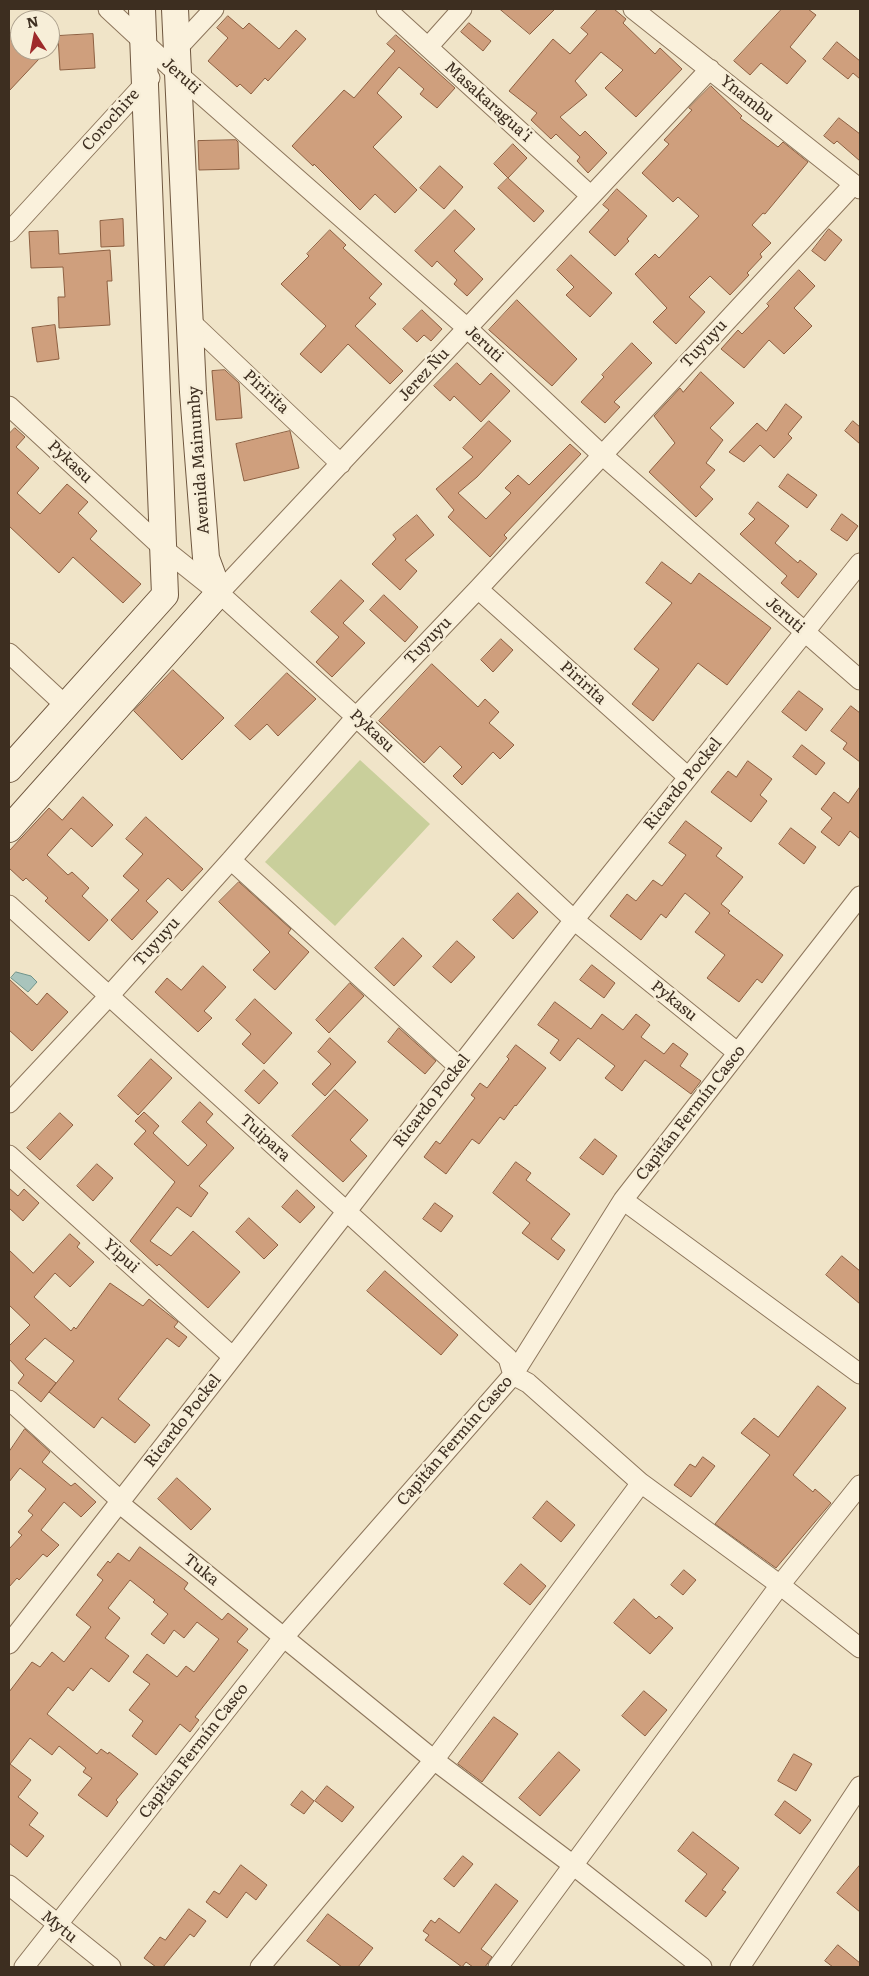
<!DOCTYPE html>
<meta charset="utf-8">
<style>
body{margin:0}
#map{position:relative;width:869px;height:1976px;overflow:hidden;background:#f0e4c8;font-family:Literata,serif}
canvas{display:block}
.frame{position:absolute;inset:0;border:10px solid #3d2e20;pointer-events:none}
.north{position:absolute;left:10px;top:10px;width:50px;height:50px;box-sizing:border-box;background:#f7eed8;border:1px solid #ada18e;border-radius:50%;rotate:349deg;font-size:14px;font-weight:700;line-height:20px;text-align:center;color:#3d2e20}
.north::after{content:'';display:block;margin:auto;width:18px;height:22px;background:#9e2a2b;clip-path:polygon(50% 0,100% 100%,50% 72%,0 100%)}
</style>
<div id="map">
<canvas width="869" height="1976"></canvas>
<div class="frame"></div>
<div class="north">N</div>
</div>
<script>
const g = document.querySelector('canvas').getContext('2d');
g.lineJoin = 'round';
function fillPath(path, color) { g.fillStyle = color; g.fill(path, 'evenodd'); }
function strokePath(path, color, width, dash) { g.strokeStyle = color; g.lineWidth = width; g.lineCap = dash ? 'butt' : 'round'; g.setLineDash(dash || []); g.stroke(path); }
function label(font, color, halo, rows, align = 'center') {
  g.font = font + ' Literata,serif'; g.lineWidth = 5; g.setLineDash([]); g.textBaseline = 'middle'; g.strokeStyle = halo; g.fillStyle = color; for (const [text, x, y, turn = 0] of rows) {
    g.save(); g.translate(x, y); g.rotate((+turn || 0) * Math.PI / 180); g.textAlign = isNaN(turn) ? turn : align; if (halo) g.strokeText(text, 0, 0); g.fillText(text, 0, 0); g.restore();
  }
}
fillPath(new Path2D(`
 M360,760l70,64 -95,102 -70,-64z`), '#c9cf9b');
const water = new Path2D(`
 M16,972l15,4 6,6 -9,10 -17,-14z`);
fillPath(water, '#a9c4bc');
strokePath(water, '#6f938a', 1);
const building = new Path2D(`
 M500,9h55l-25,25z
 M598,9h16l12,10 -3,4 32,31 5,-6 22,21 -46,48 -31,-29 18,-18 -22,-18 -26,29 12,14 -27,22 20,19 5,-5 22,22 -19,20 -11,-12 3,-4 -24,-23 -5,5 -20,-19 6,-7 -28,-22 44,-52 17,15 18,-20 -7,-6z
 M782,9h26l8,6 -26,32 16,14 -19,23 -26,-21 -11,12 -16,-14z
 M228,16l15,13 6,-6 30,26 17,-19 10,9 -38,42 -3,-3 -14,16 -11,-10 -3,3 -29,-26 20,-23 -11,-10z
 M469,23l22,18 -8,10 -22,-19z
 M9,31l11,11v8h9l10,9 -30,32z
 M93,34l2,34 -35,2 -2,-34z
 M396,35l59,53 -18,20 -17,-14 4,-5 -25,-22 -22,26 25,24 -29,30 44,43 -22,23 -20,-19 -15,16 -46,-46 -1,2 -21,-20 52,-56 10,8 41,-47 -8,-7z
 M837,42l23,19v18l-7,-6 -5,6 -25,-20z
 M711,86l31,30 -2,2 38,29 5,-5 25,20 -43,52 -2,-1 -11,12 19,18 -11,11 2,3 -15,16 2,2 -19,20 -20,-19 -21,21 16,15 -29,32 -23,-22 14,-14 -32,-34 20,-20 4,4 40,-42 -21,-19 -5,5 -31,-29 27,-29 -5,-4 28,-30 -3,-2z
 M839,118l21,16v27l-23,-20 -3,3 -10,-8z
 M236,140l2,2 1,27 -40,1 -1,-29z
 M513,144l14,14 -19,20 -14,-14z
 M440,166l23,21 -19,22 -24,-21z
 M508,178l36,33 -10,11 -36,-34z
 M617,189l30,27 -20,23 2,2 -14,15 -26,-24 20,-22 -6,-5z
 M455,210l20,19 -21,22 29,28 -16,17 -13,-12 3,-4 -20,-19 -5,6 -17,-16z
 M123,219l1,27 -23,1 -1,-26z
 M829,229l13,11 -17,21 -13,-10z
 M330,230l16,15 -3,3 39,36 -13,14 7,6 -21,22 48,45 -13,13 -42,-40 -27,29 -21,-19 26,-28 -45,-42 28,-28 -2,-2z
 M58,231l1,23 51,-4 2,31h-5l3,44 -51,3 -1,-31h7l-2,-30 -32,1 -2,-36z
 M571,255l41,38 -22,24 -24,-22 8,-8 -17,-17z
 M799,270l16,16 -21,22 18,18 -28,28 -15,-14 -25,28 -23,-19 17,-19 4,4 27,-28 -2,-2z
 M517,300l60,59 -25,27 -63,-56z
 M422,310l20,19 -11,12 -7,-6 -7,7 -14,-13z
 M55,325l4,34 -22,3 -5,-34z
 M632,343l20,20 -38,39 6,5 -15,16 -24,-21 23,-25 -2,-2z
 M457,363l23,22 11,-12 19,18 -29,31 -27,-26 -4,5 -16,-15z
 M225,370l14,13 3,35 -26,2 -4,-49z
 M701,372l33,31 -24,25 13,12 -17,23 9,7 -15,17 13,12 -17,18 -47,-45 26,-29 -21,-27 26,-28 3,4z
 M786,404l16,13 -14,17 4,4 -18,20 -14,-13 -16,17 -15,-10 28,-29 9,8z
 M489,421l22,20 -34,36 -19,16 28,26 25,-26 -6,-5 13,-13 11,10 41,-41 11,10 -77,81 3,3 -17,19 -42,-40 6,-7 -18,-21 37,-32 -10,-9z
 M853,421l7,6v17l-15,-13z
 M15,428l10,9 -9,10 23,21 -22,25 23,21 27,-30 21,18 -10,11 19,18 -7,8 51,45 -18,19 -50,-46 -14,16 -50,-47v-92z
 M290,431l9,37 -55,13 -8,-37z
 M788,474l29,21 -10,13 -28,-21z
 M758,502l31,24 -14,17 23,20 2,-3 17,14 -19,24 -17,-15 6,-7 -47,-42 15,-15 -6,-5z
 M842,514l16,12 -11,15 -16,-11z
 M417,515l17,20 -29,25 12,11 -17,19 -28,-26 24,-25 -3,-4z
 M662,562l29,22 8,-11 72,55 -44,57 -29,-22 -45,58 -21,-17 27,-35 -25,-20 38,-46 -26,-20z
 M341,580l23,21 -21,22 22,20 -33,34 -16,-15 23,-25 -28,-25z
 M384,595l34,32 -13,15 -35,-32z
 M501,639l12,11 -20,22 -12,-12z
 M432,664l46,43 7,-8 14,13 -10,11 25,22 -14,14 -7,-7 -31,33 -9,-9 9,-9 -22,-21 -16,17 -45,-42z
 M173,670l51,48 -42,42 -48,-49z
 M287,673l29,26 -38,37 -11,-12 -17,16 -15,-14z
 M799,691l24,18 -17,22 -24,-19z
 M851,706l9,7v49l-17,-13 4,-6 -16,-12z
 M802,745l23,18 -9,12 -23,-18z
 M748,761l24,18 -12,16 7,6 -16,21 -40,-30 17,-21 8,6z
 M860,787v52l-10,-8 -11,15 -18,-14 11,-14 -11,-9 13,-17 14,11z
 M83,797l30,28 -21,22 -21,-19 -24,27 21,20 4,-3 17,16 -7,8 26,24 -19,21 -44,-40 3,-3 -22,-20 -3,3 -14,-13v-17l40,-43 13,12z
 M146,817l57,52 -21,22 -14,-13 -22,23 12,11 -26,28 -21,-20 28,-30 -16,-14 20,-22 -17,-15z
 M686,821l36,27 -6,8 27,21 -22,27 9,7 -2,2 55,42 -21,28 -5,-4 -18,23 -32,-24 18,-23 -30,-23 15,-19 -25,-20 -19,25 -5,-4 -20,26 -31,-24 17,-22 9,7 17,-21 9,6 24,-31 -17,-12z
 M791,828l25,19 -12,17 -25,-20z
 M239,882l52,47 -3,4 21,19 -34,38 -22,-20 17,-18 -51,-50z
 M518,893l20,19 -25,27 -20,-19z
 M403,938l19,18 -28,30 -19,-18z
 M457,941l18,16 -24,26 -18,-16z
 M592,965l23,18 -11,15 -24,-18z
 M203,966l23,21 -22,24 8,7 -14,14 -43,-40 12,-14 14,12z
 M9,979l28,26 10,-12 21,19 -36,39 -23,-21z
 M350,983l14,13 -35,37 -13,-13z
 M255,999l37,34 -28,31 -22,-20 9,-10 -15,-14z
 M555,1002l36,27 11,-15 21,16 13,-16 14,11 -9,12 23,17 9,-11 15,11 -8,12 21,15 -10,13 -46,-34 -23,31 -17,-13 10,-12 -37,-28 -18,23 -10,-8 9,-13 -21,-15z
 M399,1028l37,33 -11,13 -37,-32z
 M330,1038l26,24 -31,34 -13,-12 19,-20 -13,-12z
 M516,1045l30,23 -30,38 -1,-1 -11,15 -4,-3 -21,27 -7,-5 -26,35 -22,-17 12,-16 4,3 35,-46 -4,-3 9,-12 7,5 22,-29 -2,-2z
 M151,1059l21,19 -34,37 -20,-19z
 M264,1070l14,13 -19,21 -14,-13z
 M335,1090l33,30 -18,20 17,16 -24,26 -51,-46z
 M200,1102l13,12 -7,8 28,26 -35,38 9,7 -17,24 -14,-10 -27,34 21,15 22,-25 47,41 -32,36 -49,-44 -2,2 -27,-25 45,-59 -41,-38 12,-13 -11,-10 9,-9 15,14 -6,7 35,33 19,-21 -25,-23z
 M60,1113l13,12 -33,35 -13,-12z
 M595,1139l22,17 -14,19 -23,-17z
 M516,1162l15,11 -5,7 44,34 -19,25 14,11 -7,10 -36,-27 8,-10 -37,-30z
 M97,1164l16,14 -20,23 -16,-15z
 M9,1188l9,8 6,-7 15,14 -16,18 -14,-13z
 M297,1190l18,17 -15,16 -18,-16z
 M435,1203l18,13 -12,16 -18,-13z
 M249,1218l29,27 -14,14 -28,-27z
 M70,1234l10,9 -3,4 17,15 -24,25 -15,-14 -21,24 37,34 3,-4 2,2 34,-46 33,23 6,-7 29,23 -4,5 13,10 -8,10 -12,-9 -49,61 32,26 -15,18 -33,-26 -8,11 -45,-36 25,-31 -29,-23 -20,21 31,24 -15,19 -23,-19 6,-8 -15,-16v-13l21,-21 -21,-20v-55l24,23z
 M842,1256l18,15v33l-34,-29z
 M385,1271l73,64 -17,20 -74,-64z
 M818,1386l28,22 -53,67 20,17 2,-3 16,14 -55,65 -61,-44 55,-69 -29,-22 13,-15 24,19z
 M25,1429l25,23 -8,10 29,24 4,-3 21,19 -15,15 -17,-15 -23,28 18,15 -12,12 -4,-3 -24,26 -2,-2 -8,9v-38l13,-14 -4,-3 15,-17 -5,-4 18,-22 -26,-21 -11,14v-30z
 M703,1457l12,9 -24,31 -17,-12 16,-21 5,3z
 M177,1478l34,31 -20,21 -33,-31z
 M547,1501l28,24 -14,17 -28,-24z
 M140,1547l48,36 -4,6 38,31 6,-7 20,16 -11,13 11,8 -53,67 4,3 -9,12 -10,-8 -24,31 -24,-19 11,-15 -14,-11 21,-26 -17,-12 14,-18 30,23 9,-11 8,6 25,-33 -22,-17 -13,16 -10,-8 -10,14 -13,-10 17,-20 -15,-12 2,-2 -25,-20 -22,28 12,10 -15,20 24,18 -20,26 -18,-14 -18,23 -5,-4 -21,27 50,40 4,-5 7,5 1,-2 29,22 -22,26 2,2 -11,15 -29,-22 14,-17 -9,-6 3,-4 -27,-22 -7,9 -22,-17 -20,26 21,16 -13,17 20,16 -9,12 15,11 -17,21 -18,-14v-151l23,-30 8,5 12,-15 12,10 27,-35 -15,-12 27,-35 -6,-5 11,-14 2,2 8,-10 11,8z
 M521,1564l25,22 -16,19 -26,-21z
 M684,1570l12,10 -13,15 -12,-10z
 M634,1599l22,20 3,-3 14,12 -23,26 -36,-31z
 M644,1691l23,19 -22,26 -23,-20z
 M494,1717l24,17 -36,48 -24,-18z
 M559,1752l21,18 -40,46 -21,-18z
 M794,1754l18,10 -16,27 -18,-10z
 M327,1786l27,21 -12,15 -27,-21z
 M302,1791l12,10 -10,13 -13,-9z
 M785,1801l26,19 -11,14 -25,-19z
 M693,1832l46,36 -17,22 4,2 -20,25 -21,-16 22,-27 -29,-23z
 M463,1856l10,8 -19,23 -10,-8z
 M241,1865l26,20 -11,15 -10,-8 -19,26 -21,-16 8,-11 5,3z
 M860,1865v47l-23,-19z
 M496,1884l22,17 -37,48 11,8 -7,10h-12l-7,-5 -4,5 -37,-27 4,-5 -6,-4 8,-11 4,3 4,-5 20,15z
 M189,1909l17,12 -12,16 -4,-3 -27,33h-7l-12,-9 16,-21 5,3z
 M328,1914l45,34 -15,19h-16l-35,-26z
 M838,1945l22,18v4h-27l-8,-6z`);
fillPath(building, '#cf9f7d');
strokePath(building, '#8d5f41', 1);
const street = new Path2D(`
 M108,9l70,65 289,254 134,126 259,226
 M386,9l205,187
 M633,9l227,180
 M428,47l34,-38
 M172,54l42,-45
 M9,232l141,-154
 M190,321l151,143
 M9,406l155,143 55,44 137,124 218,203 164,133
 M478,589l210,188
 M219,593l491,-524
 M9,653l57,53
 M231,860l228,207
 M9,905l499,453 5,17 15,8 113,100 139,102 80,63
 M9,1103l100,-107 122,-136 125,-143 122,-128 376,-405
 M9,1155l224,202
 M623,1200l237,174
 M9,1400l112,101
 M119,1503l315,257 139,105 129,102
 M9,1644l565,-724 286,-357
 M9,1885l102,82
 M24,1967l259,-329 230,-263 110,-175 237,-304
 M260,1967l174,-207 207,-277
 M498,1967l282,-382 80,-100
 M740,1967l120,-181`);
const secondary = new Path2D(`
 M9,769l156,-174 -23,-586
 M9,829l210,-236 -13,-35 -13,-166 -18,-383`);
strokePath(street, '#8d765c', 21);
strokePath(secondary, '#6f573f', 28);
strokePath(street, '#faf1dc', 19);
strokePath(secondary, '#faf1dc', 26);
label('16px', '#3d2e20', '#f7eed8', [
 ["Jeruti",181,76,42],
 ["Ynambu",747,99,39],
 ["Masakaragua'i",488,102,42],
 ["Corochire",111,120,-48],
 ["Jeruti",484,344,43],
 ["Tuyuyu",704,344,-47],
 ["Jerez Ñu",424,375,-47],
 ["Piririta",266,392,43],
 ["Avenida Mainumby",199,460,-94],
 ["Pykasu",70,462,43],
 ["Jeruti",785,615,41],
 ["Tuyuyu",428,641,-46],
 ["Piririta",583,683,42],
 ["Pykasu",372,731,43],
 ["Ricardo Pockel",683,784,-51],
 ["Tuyuyu",157,942,-48],
 ["Pykasu",674,1001,39],
 ["Ricardo Pockel",432,1101,-52],
 ["Capitán Fermín Casco",691,1113,-52],
 ["Tuipara",265,1138,42],
 ["Yipui",121,1256,42],
 ["Ricardo Pockel",183,1421,-52],
 ["Capitán Fermín Casco",455,1441,-49],
 ["Tuka",201,1570,39],
 ["Capitán Fermín Casco",194,1751,-52],
 ["Mytu",59,1927,39]
]);
</script>
